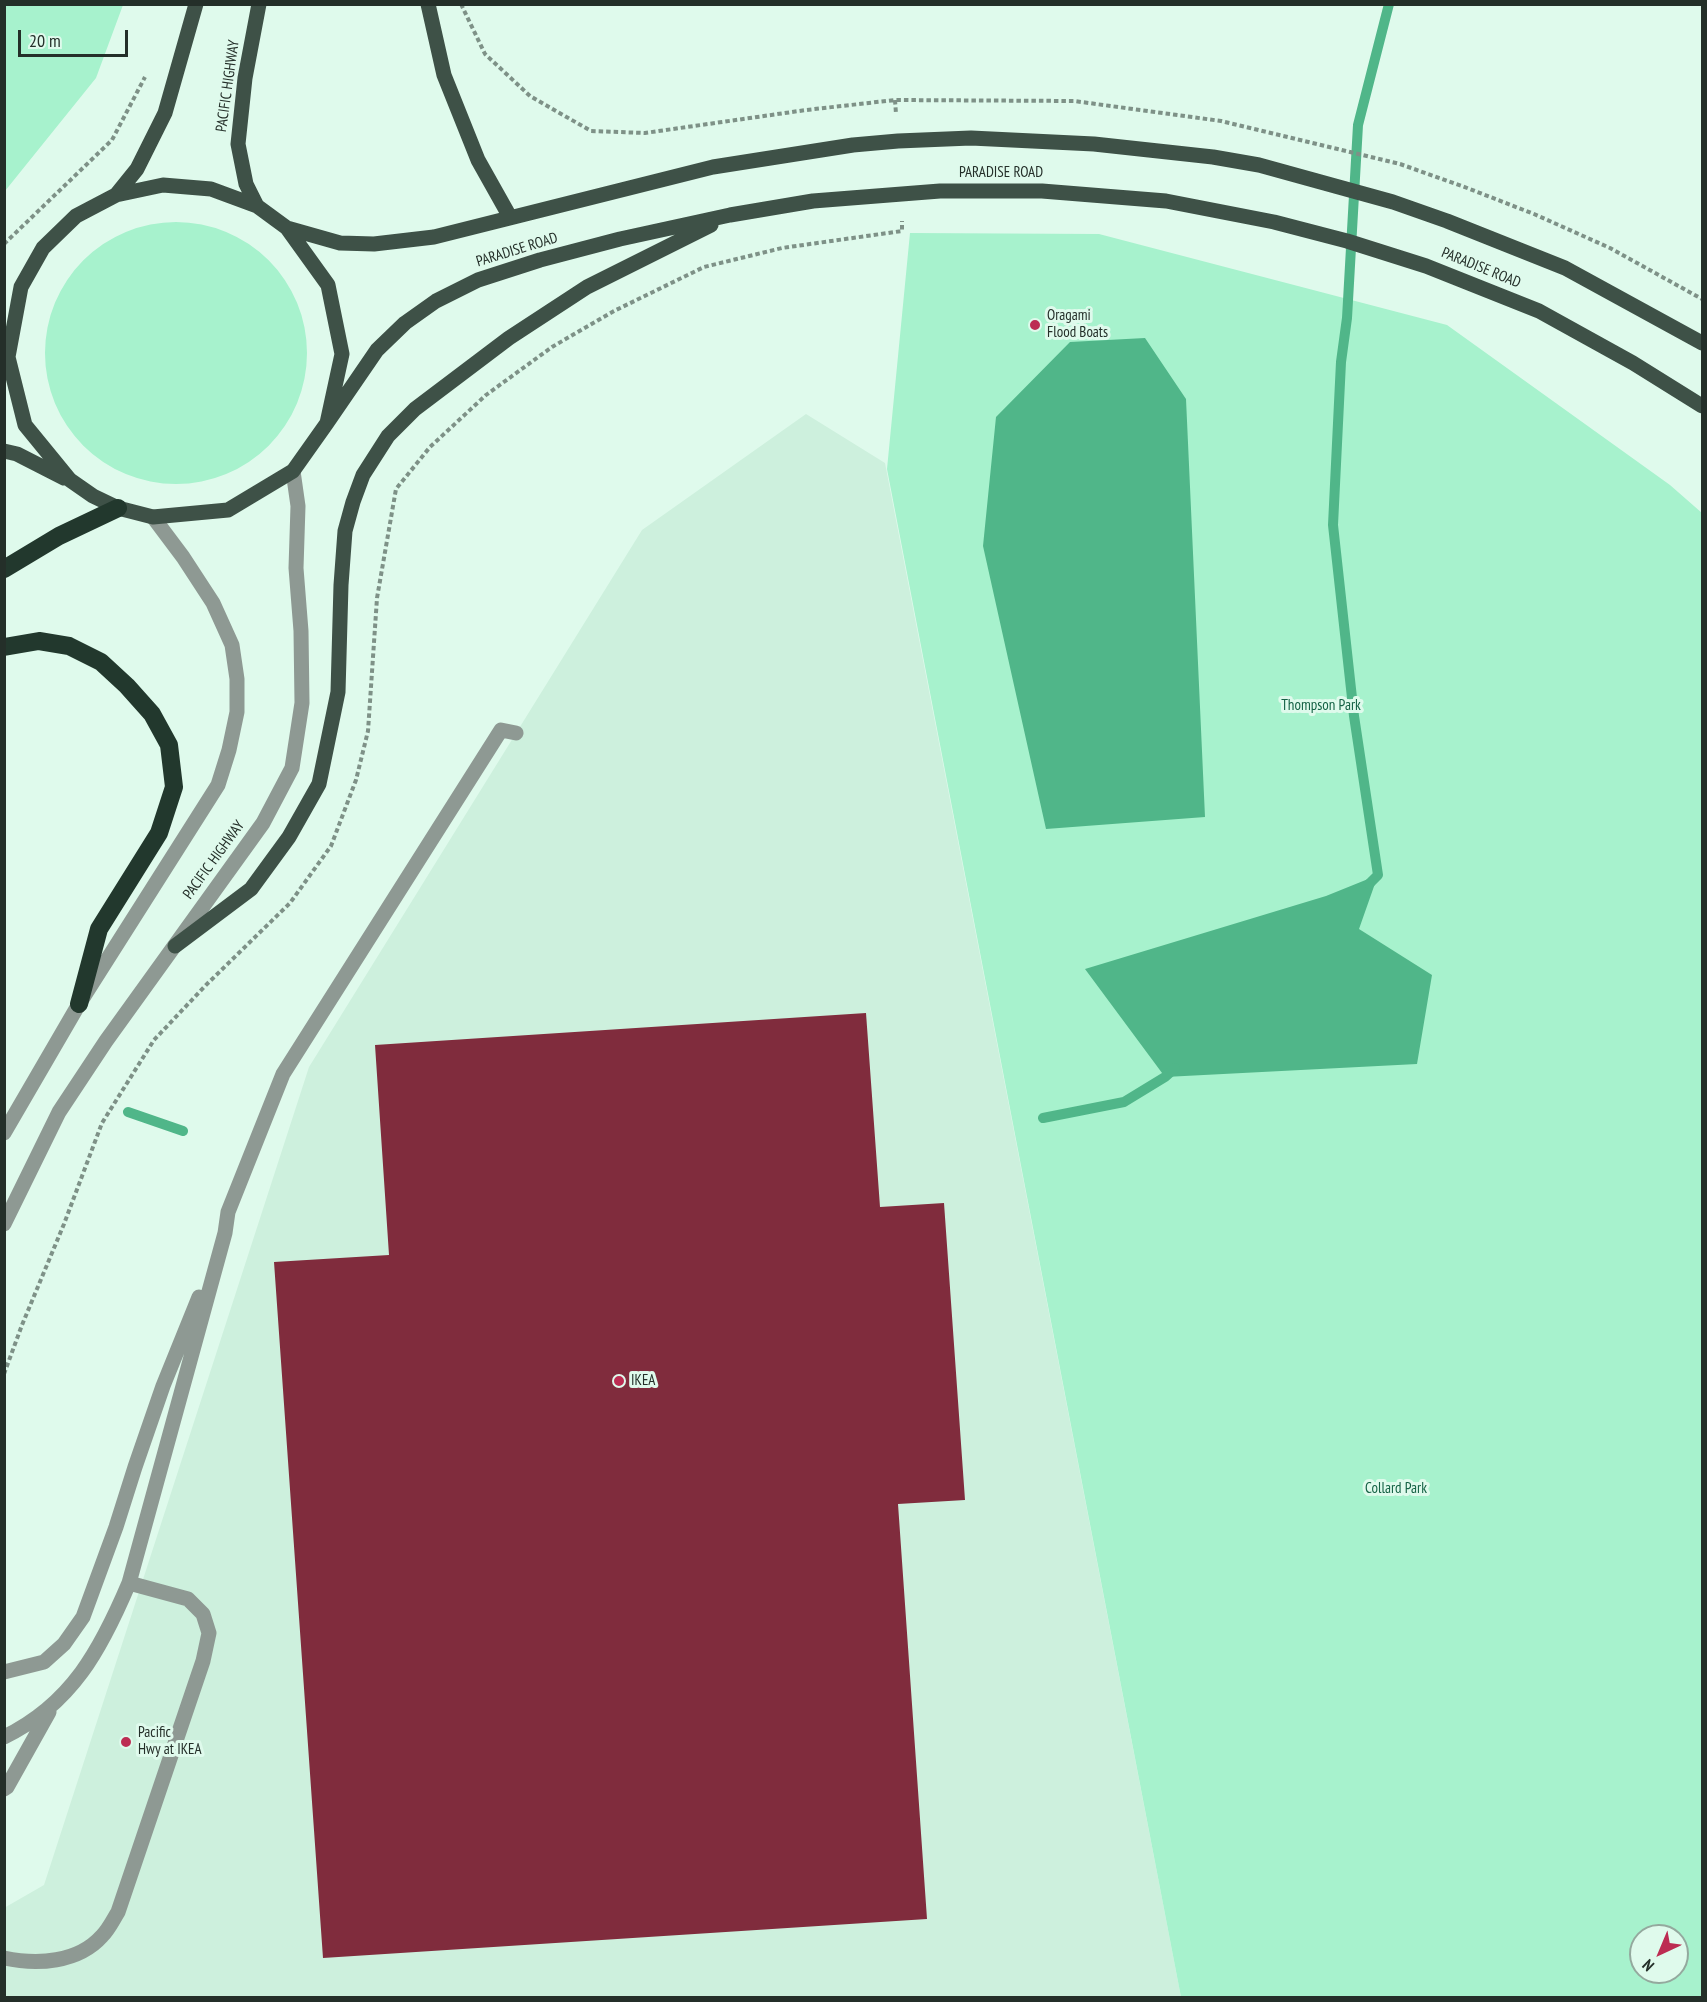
<!DOCTYPE html>
<style>
body{margin:0}
#map{position:relative;width:1707px;height:2002px;overflow:hidden;background:#dffaec;font-family:"PT Sans Narrow",sans-serif}
canvas{display:block}
.frame{position:absolute;inset:0;border:6px solid #242f29;pointer-events:none}
.north{position:absolute;left:1629px;top:1924px;width:60px;height:60px;box-sizing:border-box;background:#dffaec;border:2px solid #94a99e;border-radius:50%;rotate:224deg;font-size:16px;font-weight:700;line-height:24px;text-align:center;color:#242f29}
.north::after{content:'';display:block;margin:auto;width:21px;height:27px;background:#bc2c52;clip-path:polygon(50% 0,100% 100%,50% 72%,0 100%)}
.scale{position:absolute;left:18px;top:30px;width:110px;height:27px;box-sizing:border-box;border:3px solid #242f29;border-top:0;padding-left:8px;font-size:18px;line-height:21px;white-space:nowrap;color:#242f29;-webkit-text-stroke:4px #dffaec;paint-order:stroke}
</style>
<div id="map">
<canvas width="1707" height="2002"></canvas>
<div class="frame"></div>
<div class="north">N</div>
<div class="scale">20 m</div>
</div>
<script>
const g = document.querySelector('canvas').getContext('2d');
g.lineJoin = 'round';
function fillPath(path, color) { g.fillStyle = color; g.fill(path, 'evenodd'); }
function strokePath(path, color, width, dash) { g.strokeStyle = color; g.lineWidth = width; g.lineCap = dash ? 'butt' : 'round'; g.setLineDash(dash || []); g.stroke(path); }
function label(font, color, halo, rows, align = 'center') {
  g.font = font + ' "PT Sans Narrow",sans-serif'; g.lineWidth = 6; g.setLineDash([]); g.textBaseline = 'middle'; g.strokeStyle = halo; g.fillStyle = color; for (const [text, x, y, turn = 0] of rows) {
    g.save(); g.translate(x, y); g.rotate((+turn || 0) * Math.PI / 180); g.textAlign = isNaN(turn) ? turn : align; if (halo) g.strokeText(text, 0, 0); g.fillText(text, 0, 0); g.restore();
  }
}
fillPath(new Path2D(`
 M806,414l79,49 296,1534h-1176l-1,-89 40,-23 265,-818 333,-537z`), '#cdf0dd');
fillPath(new Path2D(`
 M5,4l118,1 -27,73 -91,113z
 M45 353a131 131 0 1 1 262 0a131 131 0 1 1-262 0Z
 M910,233l189,1 348,91 223,160 32,28v1484h-521l-294,-1528zM1641,1936h36v36h-36z`), '#a7f2cd');
fillPath(new Path2D(`
 M1145,338l41,61 19,418 -159,12 -63,-283 13,-129 74,-75z
 M1378,875l-19,54 73,46 -15,89 -252,13 -80,-108 241,-73z`), '#50b689');
strokePath(new Path2D(`
 M1369,884l9,-9 -24,-159 -21,-191 8,-163 6,-44 11,-193 31,-121
 M128,1112l55,19
 M1043,1118l81,-16 41,-25 10,-9`), '#50b689', 10);
fillPath(new Path2D(`
 M866,1013l14,194 64,-4 21,297 -67,4 29,415 -604,39 -49,-696 115,-7 -14,-210z`), '#802c3d');
strokePath(new Path2D(`
 M461,4l24,50 45,42 61,35 54,2 161,-23 89,-10 179,1 147,20 179,43 62,22 72,28 76,34 92,51
 M895,100l1,14
 M4,244l108,-104 33,-63
 M4,1374l18,-49 42,-101 38,-101 52,-83 52,-55 84,-82 41,-57 25,-66 12,-49 9,-133 19,-109 34,-42 56,-52 66,-48 62,-36 90,-44 78,-19 120,-17v-10`), '#7e9187', 4, [4.5, 3]);
strokePath(new Path2D(`
 M4,1133l75,-129 139,-219 11,-35 8,-38v-33l-5,-34 -19,-42 -30,-46 -30,-40
 M4,1224l55,-112 47,-71 157,-218 29,-55 10,-65 -1,-72 -5,-63 2,-62 -5,-35
 M4,1672l40,-10 20,-18 19,-27 33,-90 19,-60 28,-81 36,-89
 M4,1737c68,-33 97,-88 125,-154l96,-350 3,-21 55,-138 218,-344 15,3
 M4,1789l3,-2 42,-75
 M4,1958c33,7 74,5 98,-22 7,-7 11,-16 16,-24l85,-251 6,-28 -6,-19 -15,-15 -59,-16`), '#8e9993', 15);
strokePath(new Path2D(`
 M428,4l16,71 34,85 32,57
 M116,195l21,-26 28,-56 31,-109
 M257,206l-11,-22 -8,-40 7,-66 14,-74
 M287,228l53,15 34,1 60,-7 279,-70 140,-22 45,-4 73,-3 123,6 119,13 46,8 134,37 54,19 118,47 137,75
 M327,423l15,-69 -14,-69 -41,-57 -30,-22 -46,-17 -48,-4 -47,10 -40,21 -33,32 -22,39 -13,70 17,68 45,55 23,16 25,12 35,9 75,-7 65,-39 34,-48 50,-73 28,-27 31,-22 42,-21 62,-20 80,-21 110,-24 83,-14 127,-10h102l124,10 108,21 73,19 79,25 113,45 94,52 69,43
 M4,451l13,3 47,24
 M175,946l76,-57 38,-52 30,-53 19,-92 3,-107 4,-54 8,-29 10,-27 25,-39 27,-27 94,-71 78,-51 124,-62`), '#3e5147', 15);
strokePath(new Path2D(`
 M4,569l55,-33 59,-28
 M4,647l35,-6 30,5 32,16 26,24 25,28 17,31 5,42 -15,46 -60,96 -20,75`), '#22382d', 18);
for (const [x, y, r, color] of [
 [1035,325,6,"#bc2c52"],
 [619,1381,6,"#bc2c52"],
 [126,1742,6,"#bc2c52"]
]) { const dot = new Path2D(); dot.arc(x, y, r, 0, 2 * Math.PI); g.fillStyle = color; g.fill(dot); strokePath(dot, '#dffaec', 2); }
label('15px', '#242f29', '#dffaec', [
 ["PACIFIC HIGHWAY",228,86,-82],
 ["PARADISE ROAD",1001,173],
 ["PARADISE ROAD",517,250,-17],
 ["PARADISE ROAD",1481,268,22],
 ["PACIFIC HIGHWAY",214,860,-54]
]);
label('15px', '#242f29', '#dffaec', [
 ["Oragami",1047,316],
 ["Flood Boats",1047,333],
 ["IKEA",631,1381],
 ["Pacific",138,1733],
 ["Hwy at IKEA",138,1750]
], 'left');
label('15px', '#156245', '#dffaec', [
 ["Thompson Park",1321,706],
 ["Collard Park",1396,1489]
]);
</script>
